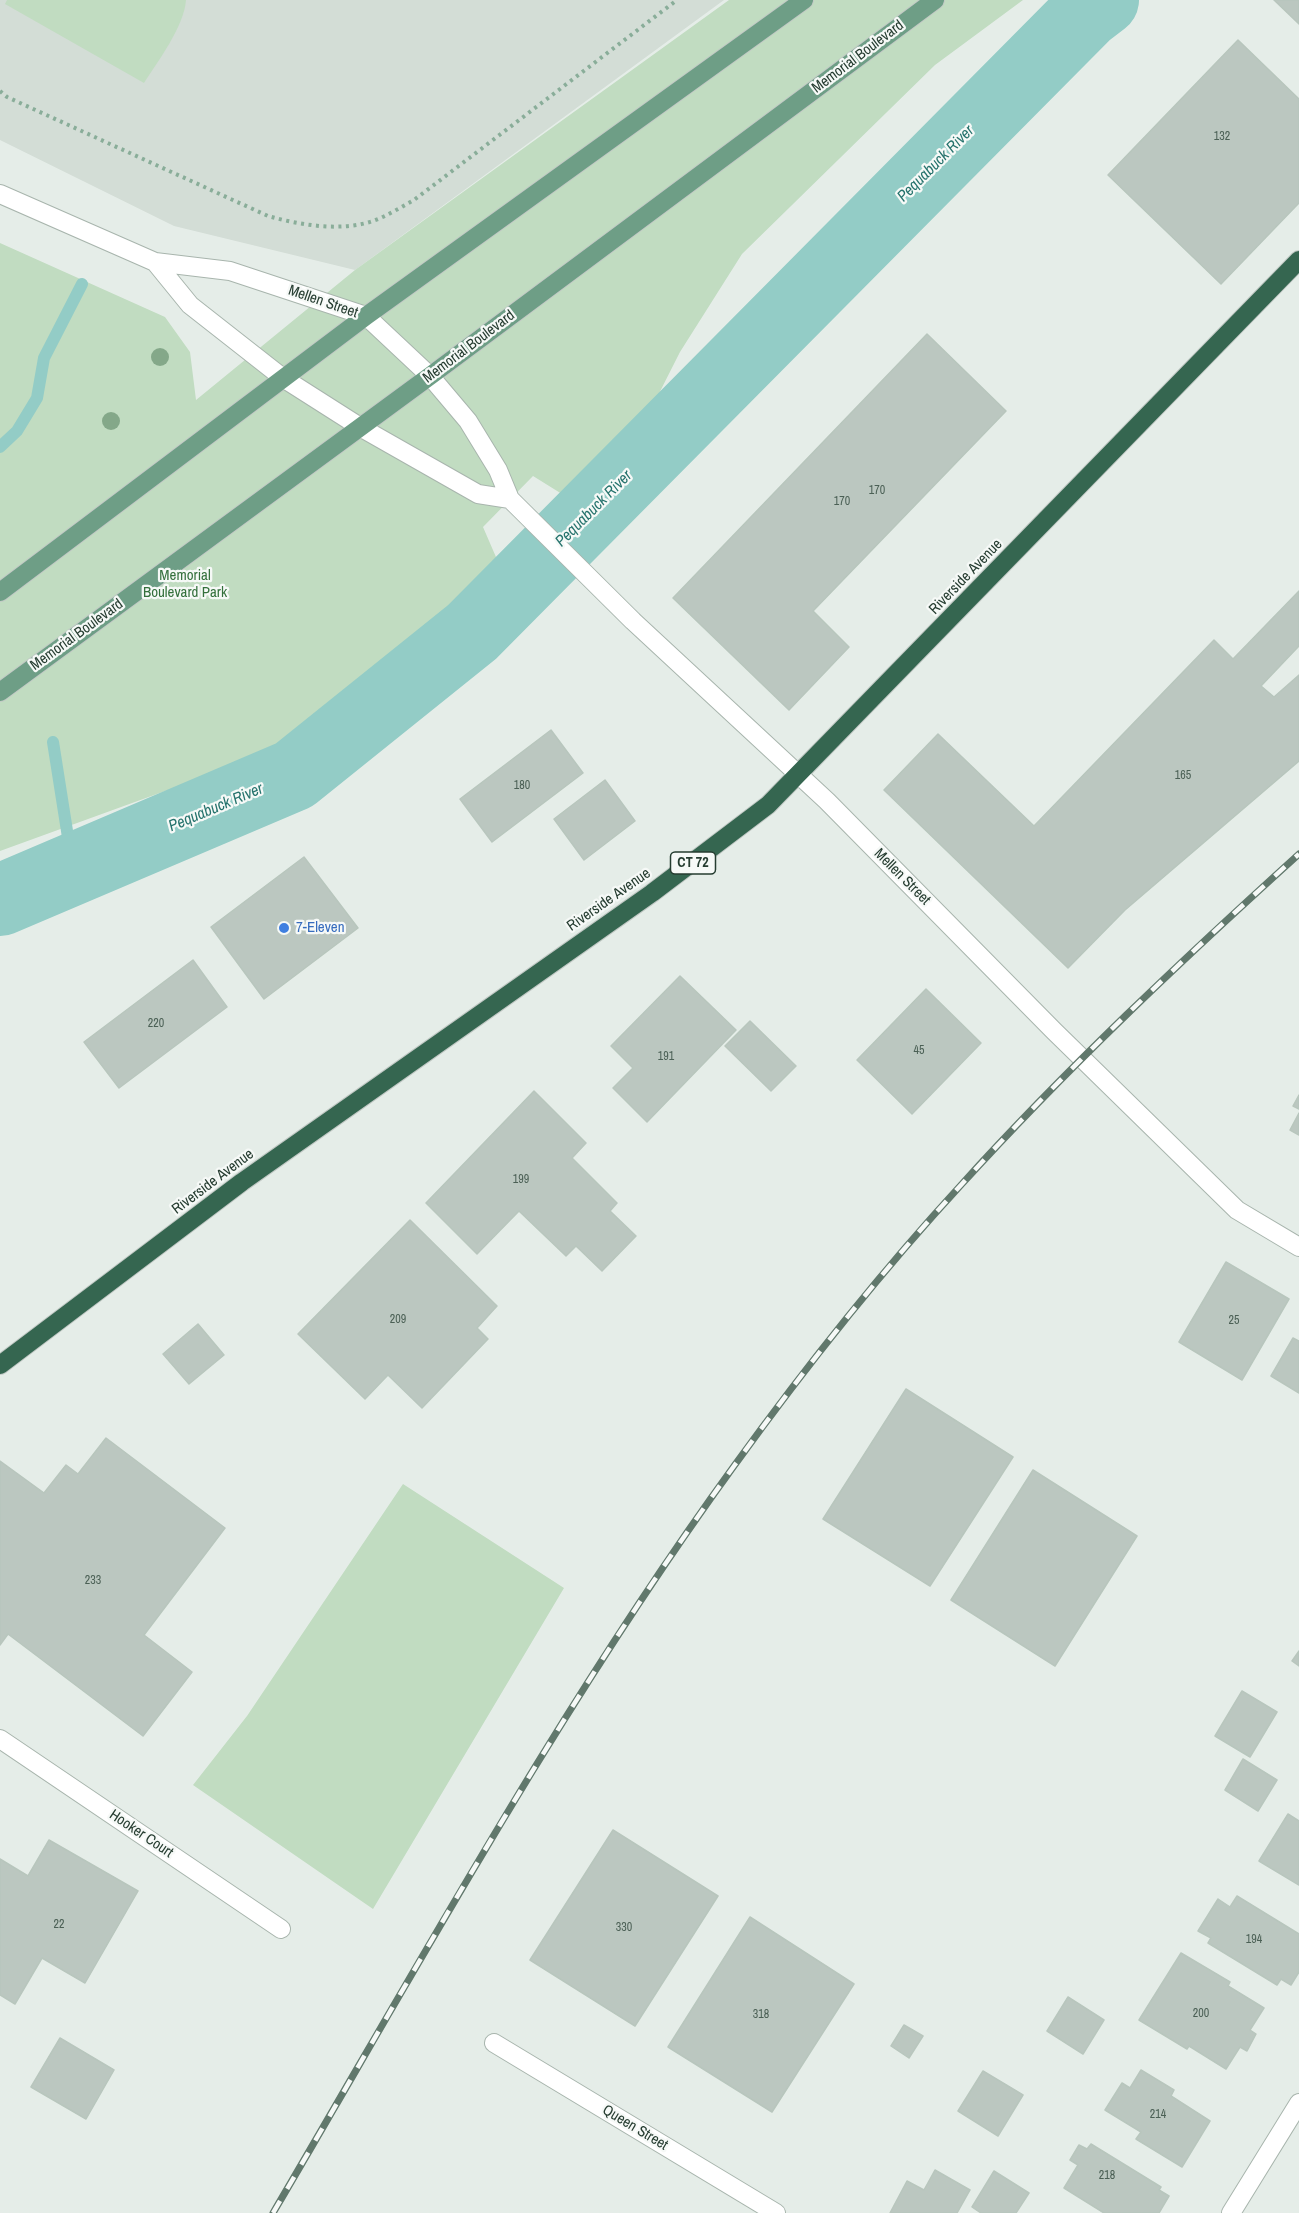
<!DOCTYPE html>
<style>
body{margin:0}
canvas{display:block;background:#e5ede8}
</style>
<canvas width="1299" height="2213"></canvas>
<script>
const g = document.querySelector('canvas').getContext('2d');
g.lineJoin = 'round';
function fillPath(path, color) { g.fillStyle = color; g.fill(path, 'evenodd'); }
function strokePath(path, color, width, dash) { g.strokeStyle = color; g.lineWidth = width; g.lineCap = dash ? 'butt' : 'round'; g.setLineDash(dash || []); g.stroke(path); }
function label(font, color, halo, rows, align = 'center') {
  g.font = font + ' "Archivo Narrow",sans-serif'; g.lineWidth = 4.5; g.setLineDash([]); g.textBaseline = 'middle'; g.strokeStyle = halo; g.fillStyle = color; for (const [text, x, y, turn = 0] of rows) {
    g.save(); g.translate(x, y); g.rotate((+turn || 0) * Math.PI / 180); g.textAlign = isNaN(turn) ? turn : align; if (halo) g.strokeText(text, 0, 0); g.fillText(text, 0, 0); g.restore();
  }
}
fillPath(new Path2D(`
 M0,0h724l-369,270 -181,-44 -174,-86z`), '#d3ddd6');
fillPath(new Path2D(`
 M7,0h179c-2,27 -28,61 -42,83l-139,-79z
 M729,0h294l-88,65 -193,189 -62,98 -40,79 -70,68 -37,-23 -50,51 16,37 -162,147 -92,51 -245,89v-608l165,74 25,35 6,48 159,-130z
 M403,1484l161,104 -191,321 -180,-124 54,-69z`), '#c1dcc1');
strokePath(new Path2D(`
 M0,447l17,-16 20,-33 7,-40 38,-74
 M53,742l20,127`), '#93ccc6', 12);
strokePath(new Path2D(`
 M0,900l294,-125 178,-143 614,-619 17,-13`), '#93ccc6', 72);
const building = new Path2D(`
 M1274,0h25v24z
 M1238,40l61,59v104l-78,81 -113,-109z
 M927,334l79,77 -193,200 36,36 -60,63 -116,-112z
 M1299,591v55l-38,40 13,11 25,-22v86l-174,149 -57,58 -184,-178 54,-56 96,92 180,-186 19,19z
 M551,730l32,43 -91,69 -32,-43z
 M605,780l30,41 -51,39 -30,-41z
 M304,857l54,71 -94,71 -53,-72z
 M193,960l34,47 -108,81 -35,-46z
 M680,976l56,54 -89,92 -34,-34 20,-20 -22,-22z
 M926,989l55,54 -69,71 -55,-54z
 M750,1021l46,45 -25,25 -46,-45z
 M534,1091l52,52 -14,15 45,45 -7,8 26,25 -34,35 -26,-25 -10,10 -47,-45 -42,43 -51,-51z
 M1299,1095v14l-6,-3z
 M1299,1113v22l-9,-5z
 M410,1220l87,86 -20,22 11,11 -66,69 -34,-33 -23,24 -67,-65z
 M1226,1262l63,37 -47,81 -63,-38z
 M198,1324l26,31 -35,29 -26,-30z
 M1293,1338l6,3v52l-28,-17z
 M906,1389l107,68 -83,129 -107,-67z
 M106,1438l119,90 -81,107 48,37 -49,64 -135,-102 -8,11v-184l44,32 22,-28 12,9z
 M1033,1470l104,66 -82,130 -104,-66z
 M1299,1651v15l-7,-5z
 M1242,1691l35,21 -27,45 -35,-21z
 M1243,1759l34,21 -19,31 -33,-21z
 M1288,1814l11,7v64l-40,-24z
 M613,1830l105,66 -83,130 -105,-66z
 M49,1840l89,51 -53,92 -43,-25 -27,46 -15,-9v-136l28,17z
 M1237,1896l62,38v38l-8,13 -10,-6 -4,6 -69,-42 3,-5 -13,-7 20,-32 12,8z
 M750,1917l104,67 -82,128 -104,-65z
 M1181,1953l49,29 -2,4 36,22 -14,22 6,4 -9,17 -7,-4 -14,22 -37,-23 -2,3 -48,-29z
 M1068,1997l36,23 -21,34 -36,-23z
 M904,2025l19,11 -14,22 -18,-12z
 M60,2038l54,32 -28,49 -55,-32z
 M1141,2070l33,20 -3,6 39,25 -28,46 -46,-28 5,-7 -36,-22 17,-27 8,5z
 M983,2071l40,24 -25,41 -40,-25z
 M1091,2144l70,43 -2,3 10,6 -10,17h-55l-40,-25 14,-23 -8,-5 9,-15 8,4z
 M935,2170l35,20 -13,23h-67l17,-32 17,9z
 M994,2171l35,22 -13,20h-35l-9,-6z`);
fillPath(building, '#bbc7c0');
strokePath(building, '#b8c6bd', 1.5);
const minor = new Path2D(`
 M0,194l155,68 75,9 136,45 64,60 38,45 30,49 12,29 123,122 194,180 227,230 183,179 62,37
 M155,262l35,43 93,73 77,49 118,67 32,5
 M0,1739l281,190
 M494,2043l282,170
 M1231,2213l68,-110`);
const major = new Path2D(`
 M0,592l366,-276 438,-316
 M0,692l430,-316 505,-376`);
const highway = new Path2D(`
 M0,1365l242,-183 410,-289 116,-88 531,-545`);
strokePath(minor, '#a8b5ad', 20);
strokePath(major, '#c2c9c5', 20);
strokePath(highway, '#c2c9c5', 20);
strokePath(new Path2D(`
 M0,91l7,6 261,119c32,9 72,16 105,5 14,-5 28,-14 41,-21l263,-200`), '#89ad99', 4, [3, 4.5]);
strokePath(minor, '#fff', 18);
strokePath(major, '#6e9e86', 18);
strokePath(highway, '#356650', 18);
const rail = new Path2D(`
 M273,2213c148,-252 289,-510 461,-747 70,-97 146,-193 227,-281 106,-117 221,-225 338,-331`);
strokePath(rail, '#61786c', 7);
strokePath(rail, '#f6f9f7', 4.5, [14]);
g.fillStyle = '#84a889';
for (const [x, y] of [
 [160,357],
 [111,421]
]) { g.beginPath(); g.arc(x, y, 9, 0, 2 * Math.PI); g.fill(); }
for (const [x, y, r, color] of [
 [284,928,6,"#3f7fe0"]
]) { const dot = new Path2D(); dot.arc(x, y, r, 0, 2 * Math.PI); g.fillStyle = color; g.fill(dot); strokePath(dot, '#f6f9f7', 2); }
label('12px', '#4b6055', null, [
 ["132",1222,137],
 ["170",877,491],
 ["170",842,502],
 ["165",1183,776],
 ["180",522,786],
 ["220",156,1024],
 ["45",919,1051],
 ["191",666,1057],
 ["199",521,1180],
 ["209",398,1320],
 ["25",1234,1321],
 ["233",93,1581],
 ["22",59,1925],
 ["330",624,1928],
 ["194",1254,1940],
 ["200",1201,2014],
 ["318",761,2015],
 ["214",1158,2115],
 ["218",1107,2176]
]);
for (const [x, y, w] of [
 [693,863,45]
]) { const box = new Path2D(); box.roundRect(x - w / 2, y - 11, w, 22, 4.5); g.fillStyle = '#f6f9f7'; g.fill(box); strokePath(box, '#263d31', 1.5); }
label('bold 14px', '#263d31', null, [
 ["CT 72",693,863]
]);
label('15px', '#263d31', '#f6f9f7', [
 ["Memorial Boulevard",858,57,-37],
 ["Mellen Street",323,302,19],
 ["Memorial Boulevard",469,347,-37],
 ["Riverside Avenue",966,577,-46],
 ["Memorial Boulevard",77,635,-36],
 ["Mellen Street",902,877,45],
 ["Riverside Avenue",609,900,-35],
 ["Riverside Avenue",213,1182,-37],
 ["Hooker Court",141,1834,34],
 ["Queen Street",635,2128,31]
]);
label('15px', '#34703c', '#f6f9f7', [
 ["Memorial",185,576],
 ["Boulevard Park",185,593]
]);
label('15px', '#366cbe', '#f6f9f7', [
 ["7-Eleven",296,928]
], 'left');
label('italic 16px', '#26736d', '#f6f9f7', [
 ["Pequabuck River",936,164,-45],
 ["Pequabuck River",594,509,-45],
 ["Pequabuck River",216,808,-23]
]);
</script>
